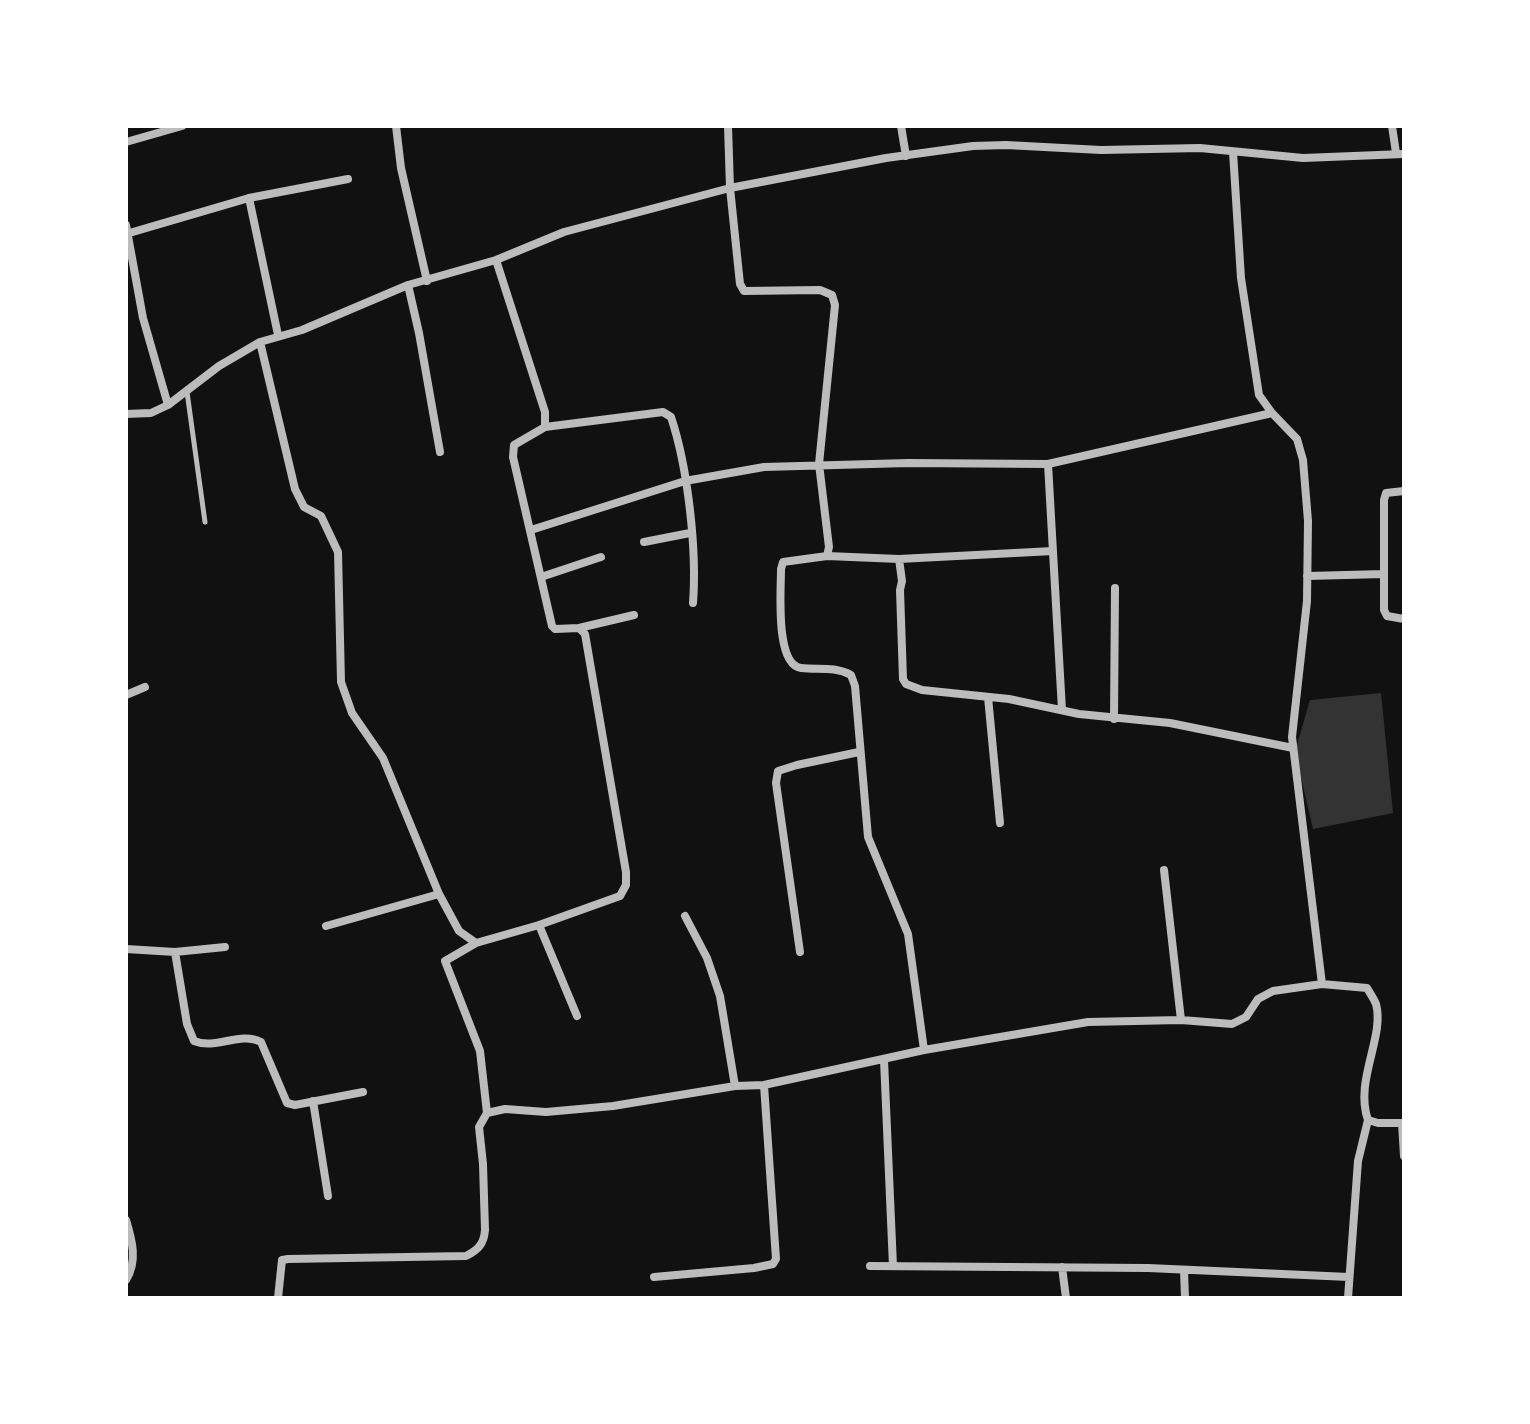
<!DOCTYPE html>
<style>
body{margin:0}
#map{position:relative;width:1530px;height:1424px;overflow:hidden;background:#111;font-family:Roboto,sans-serif}
canvas{display:block}
.frame{position:absolute;inset:0;border:128px solid #fff;pointer-events:none}
</style>
<div id="map">
<canvas width="1530" height="1424"></canvas>
<div class="frame"></div>
</div>
<script>
const g = document.querySelector('canvas').getContext('2d');
g.lineJoin = 'round';
function fillPath(path, color) { g.fillStyle = color; g.fill(path, 'evenodd'); }
function strokePath(path, color, width, dash) { g.strokeStyle = color; g.lineWidth = width; g.lineCap = dash ? 'butt' : 'round'; g.setLineDash(dash || []); g.stroke(path); }
fillPath(new Path2D(`
 M1381,693l12,120 -80,16 -18,-77 15,-52z`), '#333');
strokePath(new Path2D(`
 M187,392l18,130`), '#bcbcbc', 5);
strokePath(new Path2D(`
 M396,126l5,42 26,113
 M728,126l2,62 10,96 4,7 76,-1 12,5 3,10 -16,159 10,83 -2,9 -44,6 -2,7c0,21 -6,96 20,99 18,2 33,-2 50,7l4,11 13,151 40,97 16,116
 M901,126l5,30
 M1392,126l4,27
 M126,142l56,-16
 M1233,152l8,126 18,117 13,18
 M249,198l29,137
 M126,225l17,93 25,87
 M126,234l123,-36 99,-19
 M408,285l11,48 21,119
 M260,342l35,147 9,18 17,9 17,36 3,130 11,31 31,45 56,136 20,37 17,12 63,-18 81,-29 6,-11v-13l-41,-238 -6,-6 -24,1 -3,-3 -39,-169 1,-12 31,-18v-15l-49,-152
 M126,414l25,-1 17,-8 51,-39 41,-24 42,-12 106,-45 88,-25 68,-28 166,-44 156,-30 87,-12 33,-1 95,5 99,-2 103,10 101,-4
 M545,427l118,-15 8,5c17,51 26,133 22,186
 M1048,464l14,246
 M1404,491l-18,2 -2,7v110l3,6 17,3
 M531,530l154,-49 79,-14 144,-4 140,1 224,-51 25,26 6,21 5,61 -1,80 -15,136 30,247
 M644,542l46,-9
 M827,556l72,3 154,-8
 M899,559l3,22 -2,9 3,89 3,5 16,6 87,9 70,15 91,9 123,25
 M1307,576l77,-2
 M541,577l60,-20
 M579,628l55,-13
 M126,695l19,-8
 M988,697l12,126
 M1114,719l1,-131
 M1164,870l17,150
 M685,916l22,42 13,38 15,90
 M539,925l38,91
 M326,926l113,-32
 M476,943l-31,18 35,90 7,62
 M126,949l49,3 50,-5
 M175,952l12,72 7,17c22,9 46,-10 67,1l26,61 8,2 68,-13
 M800,952l-24,-169 2,-12 19,-6 62,-13
 M884,1060l9,206
 M313,1101l15,95
 M1402,1123l2,33
 M126,1220c6,20 12,41 0,60
 M870,1266l278,2 201,9
 M1062,1267l4,31
 M1184,1270l1,28
 M654,1277l100,-9 19,-4 3,-5 -12,-174
 M278,1298l4,-38 6,-1 178,-3c12,-6 18,-12 19,-26l-2,-66 -4,-37 8,-14 18,-4 41,3 67,-6 122,-20 29,-1 160,-35 164,-28 93,-2 51,4 14,-7 12,-18 15,-8 49,-7 45,4c3,5 7,11 9,16 9,33 -22,77 -8,116l10,3h26
 M1348,1298l10,-137 10,-41`), '#bcbcbc', 8);
</script>
